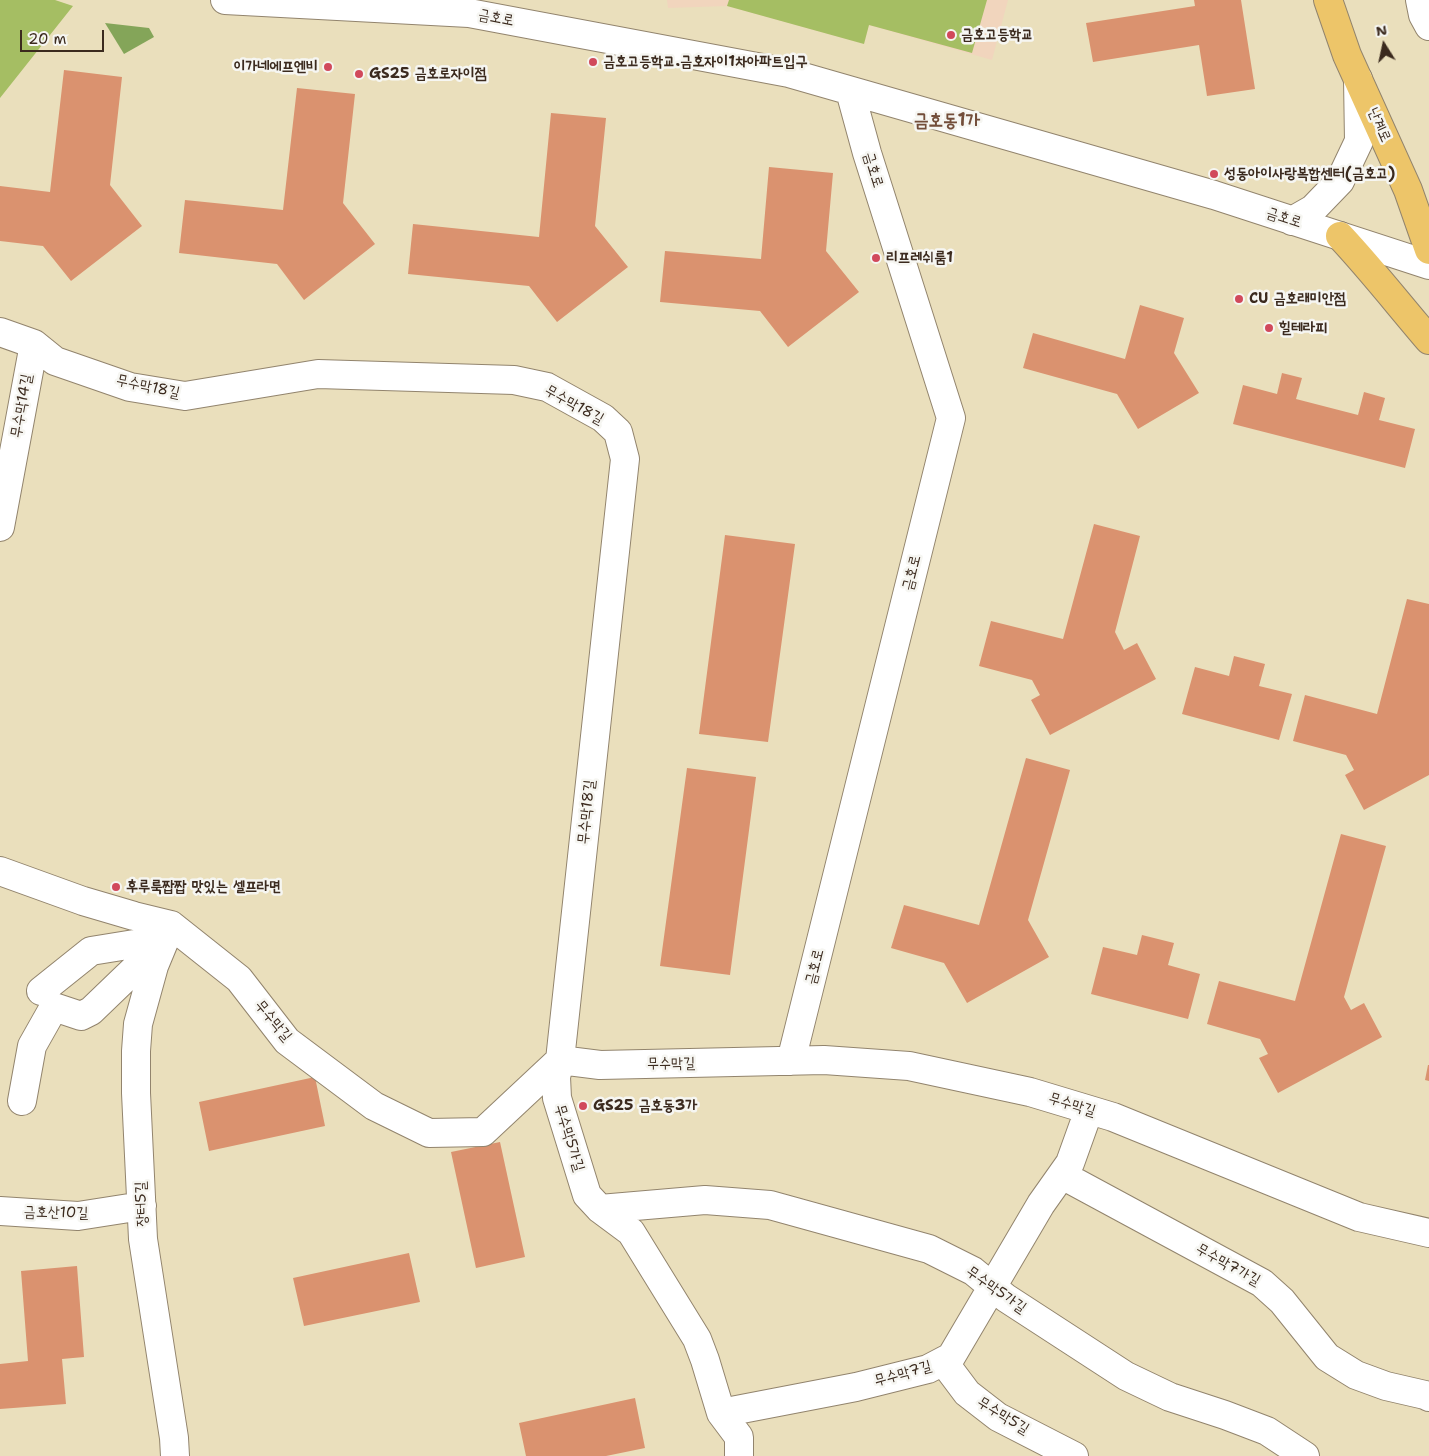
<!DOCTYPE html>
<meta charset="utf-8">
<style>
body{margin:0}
#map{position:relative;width:1429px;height:1456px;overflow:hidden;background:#eadfbc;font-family:"Shantell Sans",sans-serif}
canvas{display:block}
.north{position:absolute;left:1359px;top:20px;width:50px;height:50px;-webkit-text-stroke:4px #f6f6f2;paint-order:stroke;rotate:350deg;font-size:14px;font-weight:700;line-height:20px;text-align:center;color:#3b2a1e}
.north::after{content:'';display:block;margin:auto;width:18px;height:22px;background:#3b2a1e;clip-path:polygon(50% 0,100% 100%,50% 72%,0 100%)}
.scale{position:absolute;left:20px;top:30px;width:84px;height:22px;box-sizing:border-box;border:2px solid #3b2a1e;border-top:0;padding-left:6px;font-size:15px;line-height:18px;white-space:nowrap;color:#3b2a1e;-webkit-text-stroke:4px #f6f6f2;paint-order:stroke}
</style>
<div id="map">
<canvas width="1429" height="1456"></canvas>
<div class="north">N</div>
<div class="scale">20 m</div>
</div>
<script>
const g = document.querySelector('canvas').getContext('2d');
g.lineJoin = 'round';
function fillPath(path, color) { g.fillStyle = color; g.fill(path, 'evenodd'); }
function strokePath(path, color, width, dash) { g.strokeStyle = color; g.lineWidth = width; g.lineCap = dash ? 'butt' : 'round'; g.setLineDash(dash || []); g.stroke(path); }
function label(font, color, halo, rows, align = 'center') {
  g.font = font + ' "Shantell Sans","Poor Story",sans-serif'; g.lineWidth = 5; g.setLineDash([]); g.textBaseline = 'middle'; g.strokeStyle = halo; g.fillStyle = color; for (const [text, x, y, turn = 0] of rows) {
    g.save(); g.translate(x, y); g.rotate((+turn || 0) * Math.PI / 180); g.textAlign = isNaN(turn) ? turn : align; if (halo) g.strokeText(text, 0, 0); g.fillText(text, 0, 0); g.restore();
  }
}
fillPath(new Path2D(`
 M667,0h341l-16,60 -123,-35 -5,19 -137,-38 -59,2z`), '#f1d5bd');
fillPath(new Path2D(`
 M0,0h55l18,6 -73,92z
 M729,0h258l-15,53 -103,-28 -5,19 -137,-38z`), '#a5be63');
fillPath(new Path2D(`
 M105,23l44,5 5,9 -30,17z`), '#84a559');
fillPath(new Path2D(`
 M1194,0h47l14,89 -48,7 -8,-51 -106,17 -7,-39 109,-17z
 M64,70l58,7 -12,108 32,41 -71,55 -28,-35 -43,-5v-55l50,6z
 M297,88l58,6 -12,109 32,41 -71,56 -27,-36 -98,-11 6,-53 98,10z
 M551,113l55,5 -11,108 33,41 -71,55 -28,-36 -121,-12 5,-50 126,13z
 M769,167l64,6 -7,78 33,41 -71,55 -28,-36 -100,-9 5,-51 96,8z
 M1140,305l44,13 -10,35 25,40 -61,36 -21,-35 -94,-26 10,-35 92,26z
 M1282,373l20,5 -6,21 62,16 6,-23 21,6 -6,22 36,9 -10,39 -172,-44 10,-39 34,9z
 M1094,524l46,12 -25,96 9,18 13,-7 19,36 -106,56 -19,-35 9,-5 -8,-15 -53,-14 12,-45 72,18z
 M725,535l70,9 -27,198 -69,-8z
 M1407,599l22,5v171l-65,35 -19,-35 9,-5 -8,-15 -53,-14 12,-46 72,19z
 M1234,656l31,8 -6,22 33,8 -13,46 -97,-26 13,-47 34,9z
 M1026,758l44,12 -42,150 21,37 -82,46 -23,-40 -53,-15 13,-43 75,20z
 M687,768l69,9 -26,198 -70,-9z
 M1341,834l45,12 -42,151 7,13 13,-7 18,34 -104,56 -19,-35 9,-4 -8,-15 -53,-15 12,-43 76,20z
 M1142,935l32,8 -6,22 32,9 -12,45 -97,-25 12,-47 34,8z
 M1428,1065h1v16l-4,-1z
 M315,1077l10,49 -116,25 -10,-49z
 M500,1142l25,115 -49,11 -25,-116z
 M409,1253l11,49 -116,24 -11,-48z
 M77,1266l7,91 -22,2 4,45 -66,5v-45l28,-3 -7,-90z
 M635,1398l10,50 -39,8h-80l-7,-33z`), '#da926f');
const minor = new Path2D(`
 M225,0l244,13 320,60 425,122 215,70
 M1420,0l3,15 6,11
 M1292,221l21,-12 27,-28 19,-40 -1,-62
 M0,332l34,12 21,17 75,26 55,9 133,-22 196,6 33,7 56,31 15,14 7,27 -65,601 -4,17 1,21 30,97 13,14 31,23 66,107 8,21 16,53 18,24v19
 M0,527l34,-183
 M0,871l83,30 51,15 37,9 68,54 48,62 87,65 55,27 54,-1 77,-72 40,5 224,-5 85,6 121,26 83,25 246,100 70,16
 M171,925l-17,41 -16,58 -2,27v42l7,146 31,199 1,18
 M41,991l50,-40 74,-12
 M791,1061l160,-643 -84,-265 -17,-62
 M22,1101l10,-55 22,-39 27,9 10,-5 52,-50 16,-7
 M1062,1175l200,108 20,18 45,56 29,18 30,11 39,9 4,2
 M600,1209l105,-9 65,5 159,44 44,22 33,27 120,78 44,21 55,18 42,16 38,25
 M0,1211l78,5 64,-10
 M943,1361l24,32 31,24 76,39
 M721,1413l135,-26 72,-18 23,-12 90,-153 29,-41 19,-53`);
const major = new Path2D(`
 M1328,0l19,55 61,135 21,60
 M1340,236c31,33 59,69 89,104`);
strokePath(minor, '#92846d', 30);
strokePath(major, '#92846d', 30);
strokePath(minor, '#fff', 28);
strokePath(major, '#edc569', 28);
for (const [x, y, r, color] of [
 [951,35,5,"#d1495b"],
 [593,62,5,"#d1495b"],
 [328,67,5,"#d1495b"],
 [359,74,5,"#d1495b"],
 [1214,174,5,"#d1495b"],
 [876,258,5,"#d1495b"],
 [1239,299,5,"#d1495b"],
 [1269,328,5,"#d1495b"],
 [116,887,5,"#d1495b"],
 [583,1106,5,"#d1495b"]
]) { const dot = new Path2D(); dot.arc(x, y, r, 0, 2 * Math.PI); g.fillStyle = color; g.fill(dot); strokePath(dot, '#f6f6f2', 2); }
label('15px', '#3b2a1e', '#f6f6f2', [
 ["금호로",496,18,11],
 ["난계로",1379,125,66],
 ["금호로",873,170,73],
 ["금호로",1284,218,18],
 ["무수막18길",148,387,12],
 ["무수막18길",574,405,29],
 ["무수막14길",22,406,-80],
 ["금호로",912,573,-76],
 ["무수막18길",587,812,-84],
 ["금호로",815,967,-76],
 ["무수막길",273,1021,50],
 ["무수막길",671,1064,-1],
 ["무수막길",1072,1105,17],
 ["무수막5가길",569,1138,73],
 ["장터5길",142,1204,-92],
 ["금호산10길",56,1213,1],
 ["무수막7가길",1228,1265,29],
 ["무수막5가길",996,1290,35],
 ["무수막7길",903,1374,-16],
 ["무수막5길",1003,1416,31]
]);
label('bold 15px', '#3b2a1e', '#f6f6f2', [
 ["금호고등학교",961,35],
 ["금호고등학교.금호자이1차아파트입구",603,62],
 ["이가네에프엔비",318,67,"right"],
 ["GS25 금호로자이점",369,74],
 ["성동아이사랑복합센터(금호고)",1224,174],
 ["리프레쉬룸1",886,258],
 ["CU 금호래미안점",1249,299],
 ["힐테라피",1279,328],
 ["후루룩짭짭 맛있는 셀프라면",126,887],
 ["GS25 금호동3가",593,1106]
], 'left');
label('bold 18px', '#734e3a', '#f6f6f2', [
 ["금호동1가",947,121]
]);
</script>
